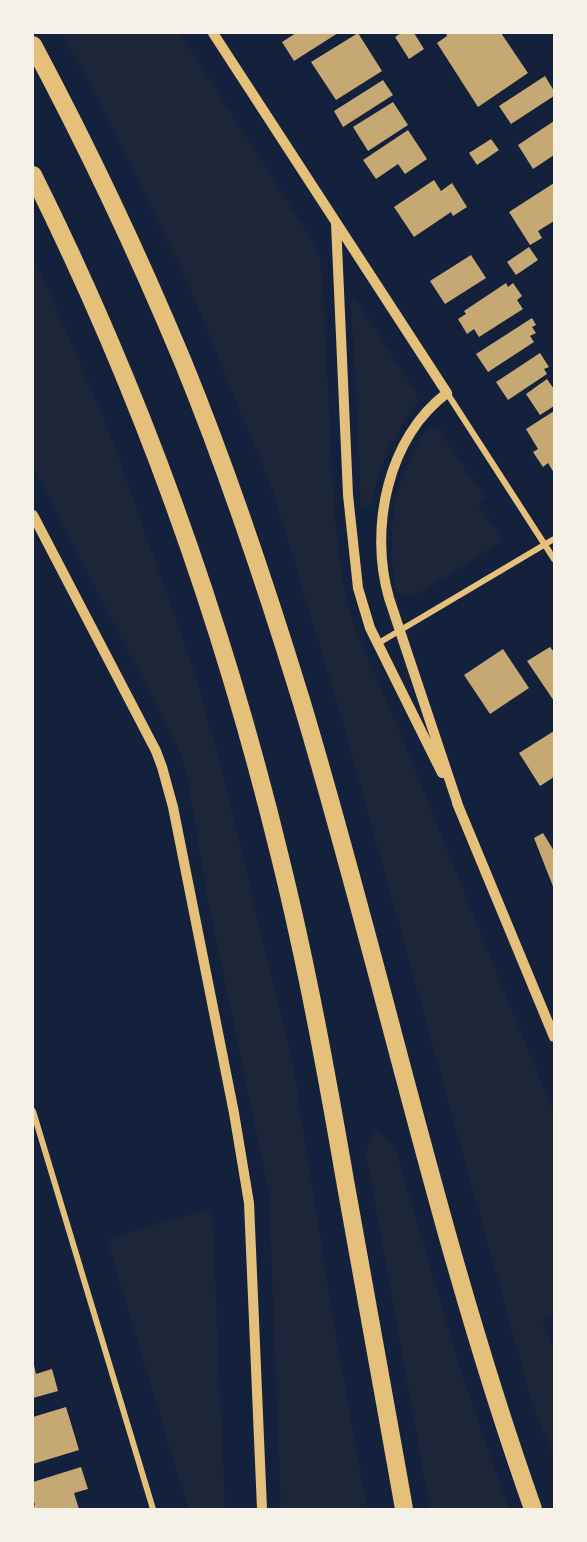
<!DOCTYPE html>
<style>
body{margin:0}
#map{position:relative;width:587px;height:1542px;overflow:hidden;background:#14213d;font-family:"DejaVu Sans",sans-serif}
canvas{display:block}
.frame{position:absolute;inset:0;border:34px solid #f6f1e7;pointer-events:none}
</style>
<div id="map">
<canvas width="587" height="1542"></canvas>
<div class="frame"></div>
</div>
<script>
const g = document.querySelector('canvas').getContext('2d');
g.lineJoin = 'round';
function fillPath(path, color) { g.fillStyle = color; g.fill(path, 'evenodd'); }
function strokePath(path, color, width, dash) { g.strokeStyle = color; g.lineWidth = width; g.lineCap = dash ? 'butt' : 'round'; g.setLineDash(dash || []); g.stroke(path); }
fillPath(new Path2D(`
 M62,33h118l130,204 9,18 3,19 12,235 6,56 6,33 10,34 40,91 158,391v200l-12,5 12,32v108l-21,-53 -190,-683 -69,-229 -87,-213 -88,-180z
 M33,255l75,173 86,242 25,89 74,306 40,254 34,190h-86l-12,-317 -60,-287 -22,-132 -9,-26 -145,-279z
 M355,298l61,94 2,8 -28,46 -12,30 -7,31h-10l-6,-138 -5,-68z
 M431,427l9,4 45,67 -7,6 25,36 -85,54 -12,3 -9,-5 -2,-5c-7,-47 -4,-90 17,-133 5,-9 10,-21 19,-27z
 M375,1130l20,18 67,226 47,135h-79l-64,-357z
 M212,1208l13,301h-37l-81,-270z`), '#1d2539');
fillPath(new Path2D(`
 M296,33h42l-44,28 -12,-19z
 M358,33l24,38 -46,29 -25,-38z
 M401,33h13l10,16 -15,10 -14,-22z
 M446,33h55l27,40 -50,34 -41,-64 10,-7z
 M545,76l9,15v5l-43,28 -12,-18z
 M383,80l10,15 -50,32 -9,-16z
 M393,102l15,23 -40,26 -15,-24z
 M554,121v34l-21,14 -15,-24z
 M408,130l19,29 -22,15 -7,-10 -22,15 -13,-19z
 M491,139l8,11 -22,15 -8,-12z
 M434,180l7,11 11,-8 15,24 -14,9 -2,-4 -37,25 -20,-30z
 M554,183v38l-16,10 4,7 -12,7 -21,-33z
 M529,247l9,13 -22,15 -9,-13z
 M471,255l15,23 -41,26 -15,-23z
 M506,283l2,4 5,-4 9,13 -5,4 6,9 -44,28 -5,-8 -7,5 -9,-15 8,-5 -2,-3z
 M532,318l4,7 -4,2 4,6 -6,3 4,6 -46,30 -12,-18z
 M540,353l9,14 -5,2 3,5 -39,26 -12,-18z
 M547,379l7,10v17l-14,9 -14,-21z
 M554,411v62l-6,-10 -5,4 -10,-15 5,-3 -12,-20z
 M550,647l4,5v49l-27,-40z
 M503,649l26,39 -39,26 -26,-39z
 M554,731v46l-14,9 -21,-33z
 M543,833l11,18v38l-20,-51z
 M34,1365l2,9 16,-5 6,22 -25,7z
 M66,1407l13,43 -46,14v-47z
 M81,1467l7,22 -14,4 5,16h-46v-3l2,-1 -2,-7v-16z`), '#c6a872');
strokePath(new Path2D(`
 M447,393l107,166
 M377,644l177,-105
 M33,1111l120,398`), '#e5c07b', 6);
strokePath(new Path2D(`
 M213,33l234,360c-60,45 -78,136 -58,205l70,210
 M336,223l12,272 10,93 12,40 72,145
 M33,515l123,236 6,16 11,40 61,306 15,90 13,306
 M457,803l97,234`), '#e5c07b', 10);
strokePath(new Path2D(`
 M33,45c55,103 105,209 150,317 45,110 83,224 118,338 81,269 138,544 232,809
 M33,175c108,217 190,447 247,682 27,109 47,219 66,329 19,107 39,215 58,323`), '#e5c07b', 18);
</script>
